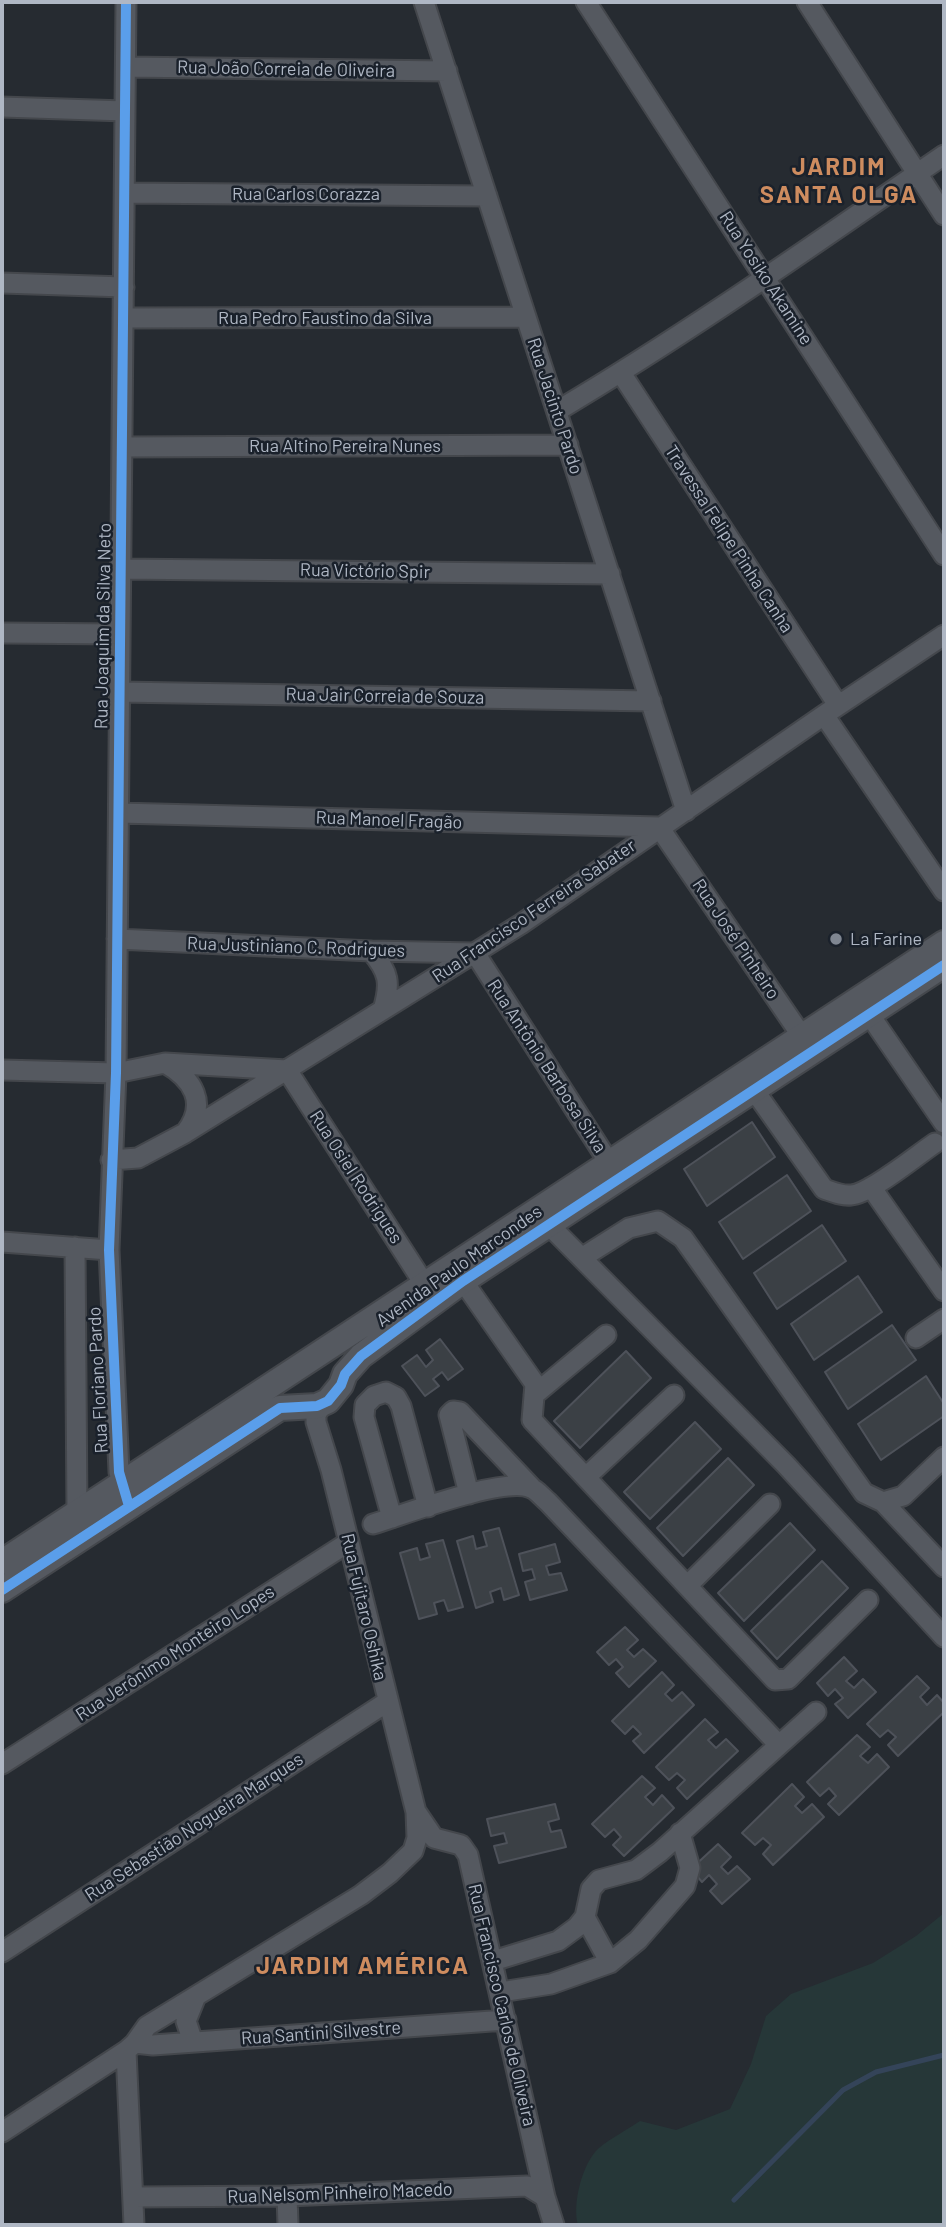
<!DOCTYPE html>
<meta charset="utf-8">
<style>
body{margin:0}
#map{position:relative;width:946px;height:2227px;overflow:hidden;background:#262b31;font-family:Barlow,sans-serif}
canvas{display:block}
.frame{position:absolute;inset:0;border:4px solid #afb7c4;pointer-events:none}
</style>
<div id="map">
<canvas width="946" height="2227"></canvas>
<div class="frame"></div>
</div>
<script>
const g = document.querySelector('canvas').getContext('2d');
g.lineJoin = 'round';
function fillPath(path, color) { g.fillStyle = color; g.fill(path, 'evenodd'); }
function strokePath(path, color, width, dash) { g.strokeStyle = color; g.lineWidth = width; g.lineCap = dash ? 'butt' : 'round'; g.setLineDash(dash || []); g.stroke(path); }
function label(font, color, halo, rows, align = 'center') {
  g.font = font + ' Barlow,sans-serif'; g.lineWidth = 5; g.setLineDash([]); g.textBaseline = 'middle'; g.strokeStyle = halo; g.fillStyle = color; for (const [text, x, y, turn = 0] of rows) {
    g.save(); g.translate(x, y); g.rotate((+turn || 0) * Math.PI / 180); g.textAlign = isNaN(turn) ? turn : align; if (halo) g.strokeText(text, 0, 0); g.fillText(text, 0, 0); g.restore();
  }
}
fillPath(new Path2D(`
 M944,1913v312h-366c-6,-20 4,-62 21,-77 12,-10 28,-18 41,-27l36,9 54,-21 21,-45 15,-48 25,-22 82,-31 43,-27z`), '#263738');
strokePath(new Path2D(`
 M734,2200l109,-110 33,-18 68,-17`), '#344459', 5);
const building = new Path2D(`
 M752,1122l23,35 -68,49 -23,-37z
 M787,1175l24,36 -68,48 -24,-37z
 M822,1225l24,36 -69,48 -23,-36z
 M858,1276l24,36 -68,48 -23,-36z
 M892,1325l24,35 -68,49 -23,-37z
 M440,1339l23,30 -15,11 -6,-8 -9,7 6,7 -14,10 -23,-30 15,-11 9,12 7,-7 -7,-10z
 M626,1351l25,27 -71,70 -26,-27z
 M926,1376l18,28v12l-63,44 -23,-36z
 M695,1422l26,27 -71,70 -26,-27z
 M728,1458l26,27 -71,71 -26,-28z
 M790,1523l25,27 -71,71 -26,-28z
 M499,1528l20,67 -15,5 -3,-12 -11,4 3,10 -17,6 -19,-67 16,-5 3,13 11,-3 -4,-14z
 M443,1540l20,67 -15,4 -4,-11 -10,3 3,11 -18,5 -19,-66 17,-5 3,12 10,-3 -4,-13z
 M555,1544l5,18 -14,4 3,9 12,-2 6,17 -37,10 -5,-18 10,-3 -3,-10 -9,2 -4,-17z
 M822,1561l26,27 -71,71 -26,-28z
 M625,1627l13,13 -11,10 7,7 9,-8 13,12 -27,26 -13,-14 7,-6 -7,-8 -7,6 -12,-13z
 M844,1657l13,14 -11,10 8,7 9,-9 13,13 -28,26 -13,-14 8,-6 -8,-9 -7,7 -11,-13z
 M662,1672l12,13 -9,9 7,7 10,-9 12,13 -50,48 -11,-12 8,-7 -8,-8 -8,8 -13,-13z
 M917,1676l12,12 -9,9 7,8 10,-10 7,8v9l-46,44 -10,-11 8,-8 -8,-7 -8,7 -13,-13z
 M705,1719l13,13 -10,8 8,8 10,-9 12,12 -51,48 -10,-11 8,-8 -8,-7 -8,7 -13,-13z
 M857,1735l13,12 -10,9 8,7 9,-9 12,13 -50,48 -11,-11 8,-8 -7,-8 -9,8 -13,-14z
 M642,1776l13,12 -10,9 8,8 9,-10 12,13 -50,48 -11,-11 8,-8 -7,-8 -9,8 -13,-13z
 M792,1784l12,13 -9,9 7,7 10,-9 12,13 -51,48 -10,-11 8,-9 -8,-7 -8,7 -13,-12z
 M555,1804l4,15 -11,3 3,10 10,-2 5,17 -67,16 -5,-17 13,-3 -3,-10 -13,3 -4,-17z
 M718,1844l13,13 -10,10 7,7 9,-8 13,13 -28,25 -12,-13 7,-7 -8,-9 -7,7 -11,-13z`);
fillPath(building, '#3b4045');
strokePath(building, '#4e525a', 2);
const minor = new Path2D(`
 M424,2l262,809
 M586,2l358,553
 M807,2l137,213
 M126,67l321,4
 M2,107l123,4
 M125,193l362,3
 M2,283l122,4
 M123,318l403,-1
 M621,373l217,332
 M557,411c133,-79 259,-168 387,-256
 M122,447l446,-2
 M121,569l489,5
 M2,633l118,1
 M120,692l531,9
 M824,715l120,176
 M119,813l540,14 151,221
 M117,939l254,12 104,2 142,222
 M371,951c18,21 20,32 12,59
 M869,1014l75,109
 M165,1063c28,16 43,40 21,69
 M2,1070l114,3 49,-10 122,7
 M287,1070l138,215
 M754,1090l70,99c9,3 17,7 27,6 19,-1 66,-40 84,-52
 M111,1160l27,-2 47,-25 336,-209 303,-209 120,-80
 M871,1187l73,104
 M548,1224l238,241 158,172
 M2,1242l107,8
 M75,1247l2,266 4,9
 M583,1257l46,-29 29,-7 25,17 181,255 19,9 20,-6 41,-39
 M463,1281l72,103 -3,36 243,260 13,-1 80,-79
 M916,1338l28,-19
 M534,1395l72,-60
 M586,1477l88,-82
 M469,1494l-20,-79 4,-4 7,1 71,75
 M126,1495l-7,-23 -10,-222 7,-177 10,-1071
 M883,1502l61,65
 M392,1518l-28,-101 1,-12 9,-9 12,-4 10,5 5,9 27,101
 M373,1524c30,-9 131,-48 158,-36 6,2 12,10 17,14l231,243
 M688,1585l82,-81
 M2,1764l347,-222
 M417,1813l17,25 27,7 7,10 77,342 9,28
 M585,1917l25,46
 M2,1952l385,-250
 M493,1961l65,-20 19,-14 8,-10 6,-28 8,-9 37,-10 24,-18 156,-140
 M501,1992l50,-8 59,-21 28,-23 47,-54 5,-18 -10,-35
 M193,2042l-7,-21 10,-25
 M135,2043l18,2 353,-25
 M126,2051l8,174
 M2,2132l124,-81 9,-8 12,-17 214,-131 29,-22 23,-22 4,-13 -1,-26 -85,-342 -15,-48v-8l7,-10
 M287,2196l1,29
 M133,2197l154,-1 240,-10 18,11`);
const tertiary = new Path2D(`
 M2,1562l942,-619
 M2,1590l278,-182 37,-2 11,-5 13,-16 4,-11 16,-18 102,-75 481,-316`);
strokePath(minor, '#44474c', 23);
strokePath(tertiary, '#44474c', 28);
strokePath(minor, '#555960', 19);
strokePath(tertiary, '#555960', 24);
strokePath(new Path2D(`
 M126,2l-10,1071 -7,177 10,222 10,34
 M2,1590l278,-182 37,-2 11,-5 13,-16 4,-11 16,-18 102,-75 481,-316`), '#5a9eea', 10);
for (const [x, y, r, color] of [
 [836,939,7,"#7f8691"]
]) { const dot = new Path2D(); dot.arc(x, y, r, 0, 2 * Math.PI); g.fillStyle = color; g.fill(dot); strokePath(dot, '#1a212b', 2.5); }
label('18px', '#afb7c4', '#1a212b', [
 ["Rua João Correia de Oliveira",286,69,1],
 ["Rua Carlos Corazza",306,194],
 ["Rua Yosiko Akamine",766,278,57],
 ["Rua Pedro Faustino da Silva",325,318],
 ["Rua Jacinto Pardo",555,406,72],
 ["Rua Altino Pereira Nunes",345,446],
 ["Travessa Felipe Pinha Canha",729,539,57],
 ["Rua Victório Spir",365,571,1],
 ["Rua Joaquim da Silva Neto",103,626,-89],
 ["Rua Jair Correia de Souza",385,696,1],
 ["Rua Manoel Fragão",389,820,2],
 ["Rua Francisco Ferreira Sabater",534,911,-34],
 ["Rua José Pinheiro",736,939,56],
 ["Rua Justiniano C. Rodrigues",296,947,2],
 ["Rua Antônio Barbosa Silva",547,1066,57],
 ["Rua Osiel Rodrigues",356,1177,57],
 ["Avenida Paulo Marcondes",459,1266,-35],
 ["Rua Floriano Pardo",98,1380,-93],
 ["Rua Fujitaro Oshika",364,1607,77],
 ["Rua Jerônimo Monteiro Lopes",175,1653,-33],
 ["Rua Sebastião Nogueira Marques",194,1827,-33],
 ["Rua Francisco Carlos de Oliveira",502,2005,77],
 ["Rua Santini Silvestre",321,2033,-4],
 ["Rua Nelsom Pinheiro Macedo",340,2193,-2]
]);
label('18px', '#afb7c4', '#1a212b', [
 ["La Farine",850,939]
], 'left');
g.letterSpacing = '2px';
label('bold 24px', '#ce8c5f', '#1a212b', [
 ["JARDIM",839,167],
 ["SANTA OLGA",839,195],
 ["JARDIM AMÉRICA",363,1966]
]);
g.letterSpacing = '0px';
</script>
